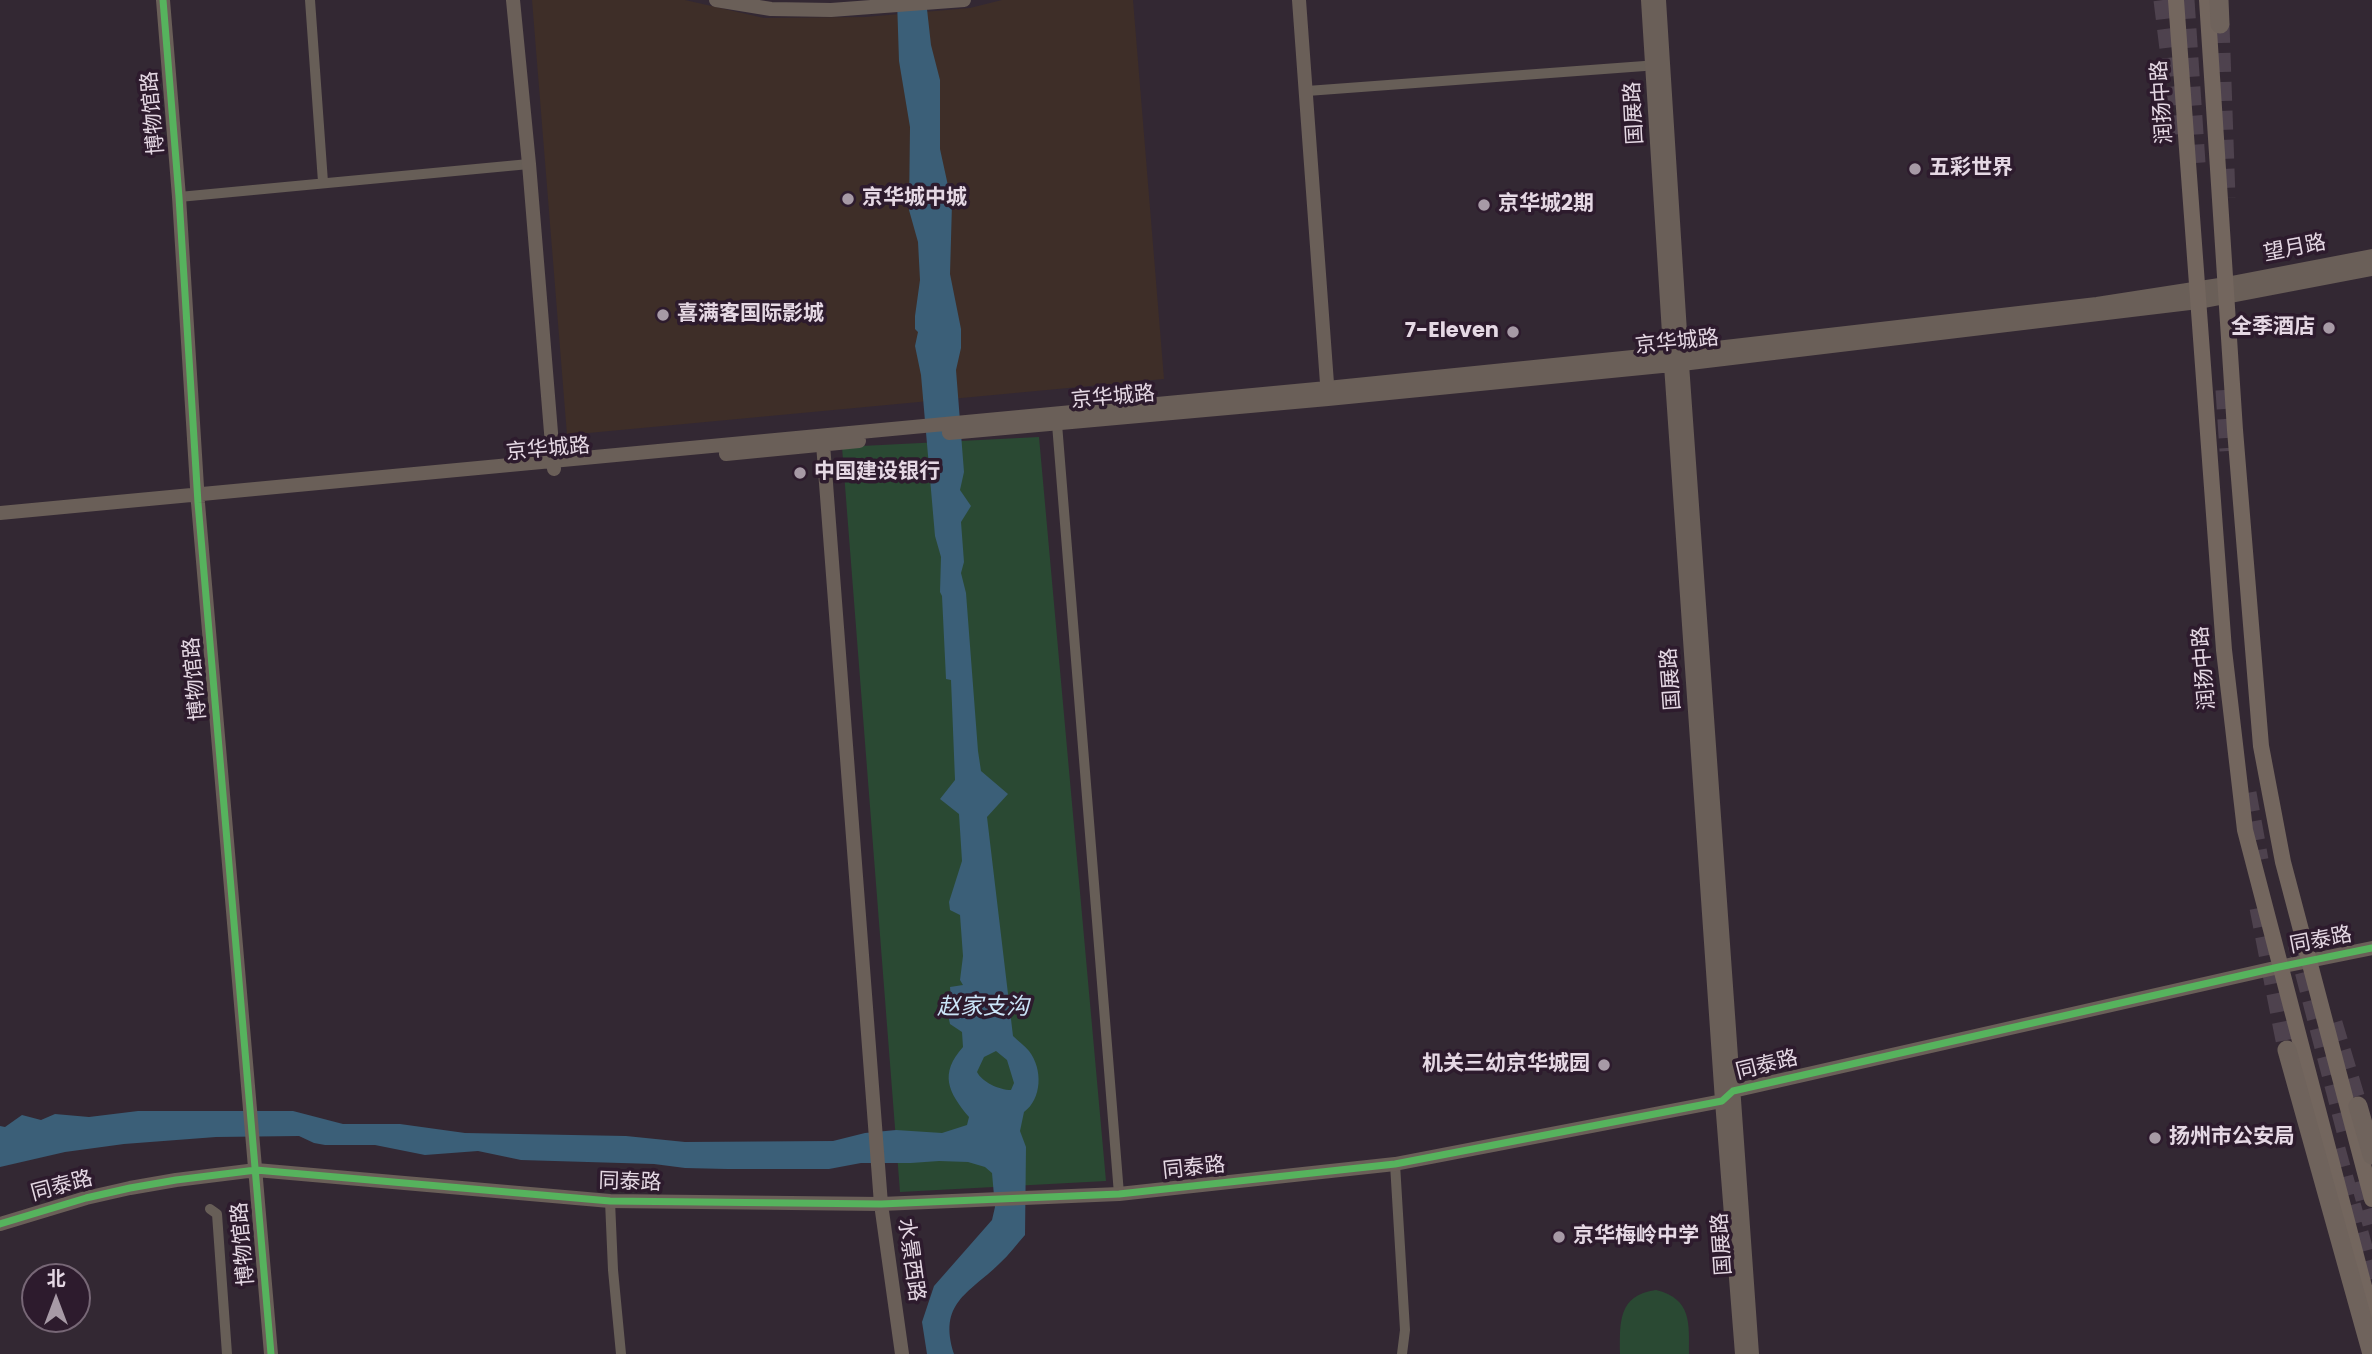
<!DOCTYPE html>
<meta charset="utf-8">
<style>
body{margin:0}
#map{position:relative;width:2372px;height:1354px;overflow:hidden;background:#332833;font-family:Poppins,"Noto Sans SC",sans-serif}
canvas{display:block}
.north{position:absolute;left:21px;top:1263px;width:70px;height:70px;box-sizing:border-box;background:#2d1b2d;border:2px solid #776776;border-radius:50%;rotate:0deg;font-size:19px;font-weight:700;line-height:28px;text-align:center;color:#e5d8e4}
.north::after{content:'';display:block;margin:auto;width:24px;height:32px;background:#a79aa6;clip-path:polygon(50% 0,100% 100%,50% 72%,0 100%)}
</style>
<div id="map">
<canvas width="2372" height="1354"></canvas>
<div class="north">北</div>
</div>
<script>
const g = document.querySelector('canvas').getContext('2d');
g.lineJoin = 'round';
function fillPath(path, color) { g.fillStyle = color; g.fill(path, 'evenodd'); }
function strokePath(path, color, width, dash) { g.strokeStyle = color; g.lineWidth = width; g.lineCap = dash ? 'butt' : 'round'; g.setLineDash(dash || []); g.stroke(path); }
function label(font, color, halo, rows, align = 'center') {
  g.font = font + ' Poppins,"Noto Sans SC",sans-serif'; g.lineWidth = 7; g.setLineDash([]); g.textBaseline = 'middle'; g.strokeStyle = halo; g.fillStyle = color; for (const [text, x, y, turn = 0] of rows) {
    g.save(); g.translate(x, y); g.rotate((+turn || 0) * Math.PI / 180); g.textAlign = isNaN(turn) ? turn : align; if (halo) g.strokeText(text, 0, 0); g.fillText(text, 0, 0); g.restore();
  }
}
fillPath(new Path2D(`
 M532,0h153l79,18 101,-1 105,-9 32,-8h131l31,379 -597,56z`), '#3e2e28');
fillPath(new Path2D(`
 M1039,437l67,744 -206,11 -58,-745z
 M1656,1290c36,9 33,33 33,64h-69c0,-30 -3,-59 36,-64z`), '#2a4933');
fillPath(new Path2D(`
 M897,0h29l5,45 9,35v69l12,55 -2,70 11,55v19l-5,22 8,102 -4,18 11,16 -10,16 3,40 -3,11 5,20 12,158 3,20 27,23 -21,23 26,219c5,5 12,10 16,15 14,18 13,48 -5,61l-4,19 6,16 -1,88c-8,9 -16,20 -26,29 -31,30 -61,39 -45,90h-27l-5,-32 12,-36 58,-66 3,-13 -3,-34 -7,-6 -17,-5 -29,-1 -28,2h-50l-32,6h-102l-42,-1 -31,-4 -133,-4 -43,-9 -53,4 -50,-10h-50l-11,-2 -15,-7 -83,1 -92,7 -59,8 -65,15v-41l5,1 17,-12 19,5 14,-6 34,3 49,-6h155l50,13h57l65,9 161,3 59,6 148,-1 32,-8 31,-3 46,3 25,-8 2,-8c-21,-25 -30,-43 -6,-70l-1,-15 -12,-8 -2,-9 8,-2v-3h-8l-1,-9 4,-1 -1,-13 13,-2 -3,-5 3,-24 -3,-41 -10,-5 -1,-8 13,-41 -3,-47 -19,-15 15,-19 -4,-100 -5,-1 -4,-83 -2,-4 1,-35 -6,-21 -14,-161 -6,-29 3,-14 -3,-3v-13l5,-36 -2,-38 -9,-32 1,-83 -11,-66zM996,1051l11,9 7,23 -3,7c-12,0 -29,-8 -34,-18l7,-15z`), '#3b5f78');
strokePath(new Path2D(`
 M2163,0l17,138
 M2185,0l11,163
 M2220,24l6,174
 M2225,390l4,61
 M2247,793l12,67
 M2259,908l28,142
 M2297,944l51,195
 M2333,1023l25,83
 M2336,1149l36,131
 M2360,1181l12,43`), '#4e424e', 19, [19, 10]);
strokePath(new Path2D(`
 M310,0l13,182
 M1307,91l351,-26
 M179,197l350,-33
 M1057,424l62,770
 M1395,1164l10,166 -3,24
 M610,1201l3,69 8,84
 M210,1209l7,5 10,140`), '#675e57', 10);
strokePath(new Path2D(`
 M163,0l16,197 19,306 73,851
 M513,0l16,164 25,305
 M716,0l55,9 60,1 133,-10
 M1299,0l29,397
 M1648,0l23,365 51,736 20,253
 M1659,0l23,364 70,990
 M949,433l379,-34 354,-35 516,-62 174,-33
 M823,444l58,760 21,150
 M726,454l133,-13
 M0,513l1327,-125 355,-36 415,-48 129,-20 146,-28
 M0,1224l86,-26 44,-10 46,-8 80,-10 354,31 271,3 238,-10 276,-30 327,-63 11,-10 546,-124 93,-19`), '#6a5f58', 14);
strokePath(new Path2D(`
 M2176,0l48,650 21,180 127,487
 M2207,0l28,430 26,316 22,116 89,337`), '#73665e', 16);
strokePath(new Path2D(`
 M2219,0l1,24
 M2287,1050l85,304
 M2358,1106l14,49`), '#6f635c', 19);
strokePath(new Path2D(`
 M163,0l16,197 19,306 73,851
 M0,1224l86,-26 44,-10 46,-8 80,-10 354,31 271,3 238,-10 276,-30 327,-63 11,-10 546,-124 93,-19`), '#56b35d', 7);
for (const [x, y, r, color] of [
 [1915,169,7,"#a79aa6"],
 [848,199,7,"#a79aa6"],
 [1484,205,7,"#a79aa6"],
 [663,315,7,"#a79aa6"],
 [2329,328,7,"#a79aa6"],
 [1513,332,7,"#a79aa6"],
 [800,473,7,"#a79aa6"],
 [1604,1065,7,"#a79aa6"],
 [2155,1138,7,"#a79aa6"],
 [1559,1237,7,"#a79aa6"]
]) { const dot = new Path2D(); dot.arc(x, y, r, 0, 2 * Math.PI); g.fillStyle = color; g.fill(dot); strokePath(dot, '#2d1b2d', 2.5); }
label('21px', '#e5d8e4', '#2d1b2d', [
 ["润扬中路",2163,102,-94],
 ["博物馆路",154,113,-95],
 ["国展路",1635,113,-93],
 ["望月路",2295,249,-11],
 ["京华城路",1677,343,-6],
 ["京华城路",1113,398,-5],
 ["京华城路",548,450,-5],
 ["润扬中路",2205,668,-95],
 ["博物馆路",196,679,-95],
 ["国展路",1672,679,-94],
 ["同泰路",2321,941,-11],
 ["同泰路",1767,1066,-14],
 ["同泰路",1194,1169,-6],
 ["同泰路",630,1183,2],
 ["同泰路",62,1187,-15],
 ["博物馆路",244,1244,-95],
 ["国展路",1723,1244,-94],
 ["水景西路",910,1260,82]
]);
label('bold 21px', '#e5d8e4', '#2d1b2d', [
 ["五彩世界",1929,169],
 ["京华城中城",862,199],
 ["京华城2期",1498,205],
 ["喜满客国际影城",677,315],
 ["全季酒店",2315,328,"right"],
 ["7-Eleven",1499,332,"right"],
 ["中国建设银行",814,473],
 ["机关三幼京华城园",1590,1065,"right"],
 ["扬州市公安局",2169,1138],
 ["京华梅岭中学",1573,1237]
], 'left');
label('italic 23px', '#cbe5f8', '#2d1b2d', [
 ["赵家支沟",983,1008]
]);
</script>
